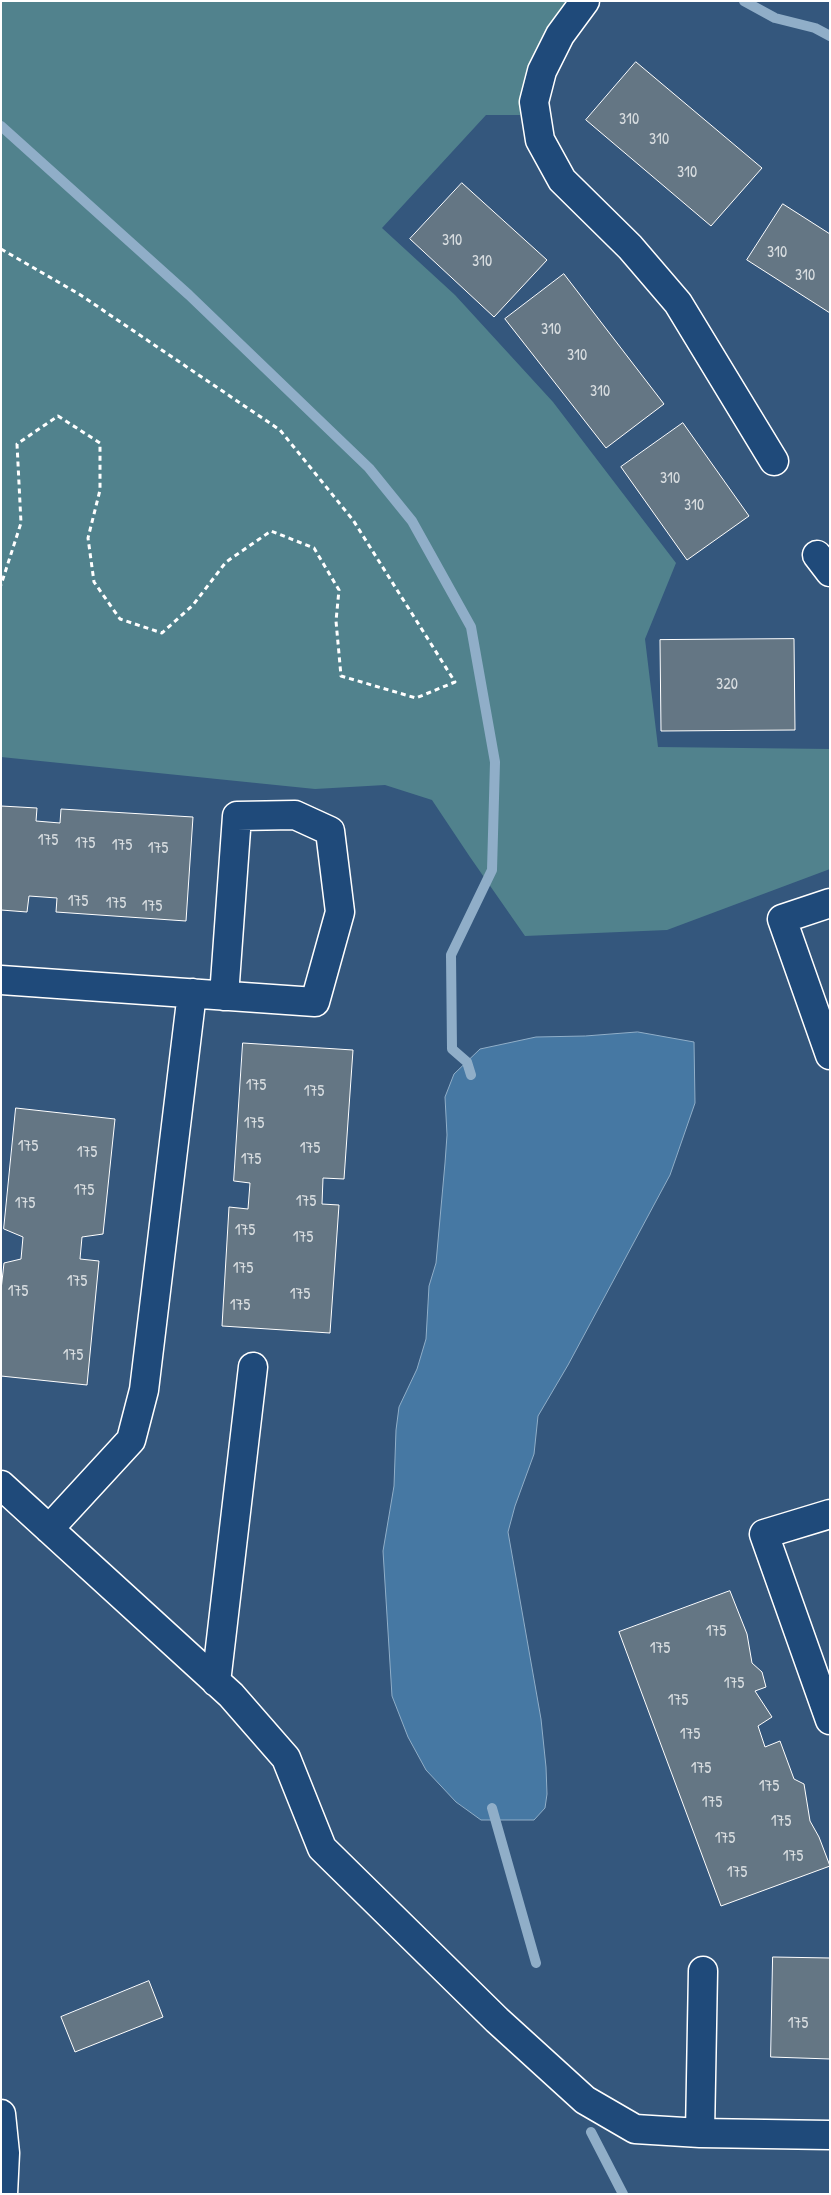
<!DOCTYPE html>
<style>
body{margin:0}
#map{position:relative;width:831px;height:2195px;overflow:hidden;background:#34577d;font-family:"Patrick Hand",sans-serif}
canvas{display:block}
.frame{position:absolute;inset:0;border:2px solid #fff;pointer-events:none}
</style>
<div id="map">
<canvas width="831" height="2195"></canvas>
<div class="frame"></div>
</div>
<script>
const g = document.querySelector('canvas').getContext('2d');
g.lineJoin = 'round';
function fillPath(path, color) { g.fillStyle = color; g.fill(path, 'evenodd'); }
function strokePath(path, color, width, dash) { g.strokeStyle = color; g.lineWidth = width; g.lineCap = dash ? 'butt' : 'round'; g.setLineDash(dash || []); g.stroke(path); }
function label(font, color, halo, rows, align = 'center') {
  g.font = font + ' "Patrick Hand",sans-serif'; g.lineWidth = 5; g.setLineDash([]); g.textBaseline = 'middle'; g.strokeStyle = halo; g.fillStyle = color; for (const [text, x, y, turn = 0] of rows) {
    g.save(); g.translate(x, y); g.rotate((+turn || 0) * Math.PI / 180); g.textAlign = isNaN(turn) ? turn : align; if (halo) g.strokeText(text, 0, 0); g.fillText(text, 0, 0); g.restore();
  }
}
fillPath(new Path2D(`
 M1,1h569l-43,68 -7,46h-34l-104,113 73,67 98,107 123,161 -31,76 13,108 172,2v120l-163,61 -142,6 -55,-79 -38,-57 -47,-15 -70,4 -314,-32z`), '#51828d');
const water = new Path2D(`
 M638,1032l56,10 1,61 -25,72 -102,190 -30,51 -4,38 -19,52 -7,26 33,187 5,48 1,27 -2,14 -11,12h-53l-25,-18 -30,-32 -18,-33 -16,-41 -9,-145 11,-65 2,-56 3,-23 18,-38 9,-30 3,-53 7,-23 9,-100 2,-28 -2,-38 9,-23 26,-25 56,-12 49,-1z`);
fillPath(water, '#4678a3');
strokePath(water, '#90aec8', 1);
strokePath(new Path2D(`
 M744,1l31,17 40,10 15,8
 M1,126l188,169 180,173 43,53 59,106 24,135 -3,108 -41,85 1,94 15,13 4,13
 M492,1808l44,155
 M591,2132l32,62`), '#90aec8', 10);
const building = new Path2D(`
 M636,62l126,106 -51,58 -125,-106z
 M462,183l85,77 -53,57 -84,-78z
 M783,204l47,30v79l-83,-53z
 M564,274l100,130 -58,44 -101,-129z
 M683,423l66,93 -62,44 -66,-93z
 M794,639l1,91 -134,1 -1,-91z
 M1,806l36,2 -1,13 24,2 1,-14 132,8 -7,104 -130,-9 1,-14 -28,-2 -2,16 -26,-2z
 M243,1043l110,7 -9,129 -21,-1 -1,26 17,1 -9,128 -108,-7 7,-119 19,2 2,-26 -16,-2z
 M16,1108l99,11 -12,115 -21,3 -2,22 19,2 -12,124 -86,-9v-86l3,-27 17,-4 2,-22 -19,-8z
 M730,1591l17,43 5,29 10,9 4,15 -11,4 17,26 -14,9 7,21 15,-6 14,38 10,5 6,37 9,16 11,29 -109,40 -102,-274z
 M773,1957l57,1v101l-59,-2z
 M149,1981l14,36 -88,35 -14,-35z`);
fillPath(building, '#647684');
strokePath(building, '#fff', 1);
const minor = new Path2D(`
 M585,1l-25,34 -18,36 -8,31 6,38 22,40 68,67 48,56 96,158
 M817,555l13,17
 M830,903l-48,16 48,136
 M1,980l314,22 25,-90 -10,-81 -35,-16 -58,1 -13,180
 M1,1485l230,210 55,63 36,90 175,172 88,80 50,29 65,4 130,2
 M830,1514l-66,20 66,186
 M49,1529l82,-89 13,-50 48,-397
 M216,1682l37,-315
 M1,2114l4,39 -2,41
 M700,2133l3,-162`);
strokePath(minor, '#fff', 31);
strokePath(new Path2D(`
 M1,249l78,45 201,136 73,90 102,162 -39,16 -75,-22 -5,-55 3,-31 -25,-42 -43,-17 -45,31 -33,43 -31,28 -42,-14 -26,-37 -6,-44 12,-48v-47l-42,-27 -41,28 4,79 -20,62`), '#fff', 3, [5, 4]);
strokePath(minor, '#1f4a7a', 28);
label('16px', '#d8dde0', null, [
 ["310",629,120],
 ["310",659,140],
 ["310",687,173],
 ["310",452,241],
 ["310",777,253],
 ["310",482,262],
 ["310",805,276],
 ["310",551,330],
 ["310",577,356],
 ["310",600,392],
 ["310",670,479],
 ["310",694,506],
 ["320",727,685],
 ["175",48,841],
 ["175",85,844],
 ["175",122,846],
 ["175",158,849],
 ["175",78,902],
 ["175",116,904],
 ["175",152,907],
 ["175",256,1086],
 ["175",314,1092],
 ["175",254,1124],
 ["175",28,1147],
 ["175",310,1149],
 ["175",87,1153],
 ["175",251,1160],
 ["175",84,1191],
 ["175",306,1202],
 ["175",25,1204],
 ["175",245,1231],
 ["175",303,1238],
 ["175",243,1269],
 ["175",77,1282],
 ["175",18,1292],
 ["175",300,1295],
 ["175",240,1306],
 ["175",73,1356],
 ["175",716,1632],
 ["175",660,1649],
 ["175",734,1684],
 ["175",678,1701],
 ["175",690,1735],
 ["175",701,1769],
 ["175",769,1787],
 ["175",712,1803],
 ["175",781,1822],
 ["175",725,1839],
 ["175",793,1857],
 ["175",737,1873],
 ["175",798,2024]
]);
</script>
